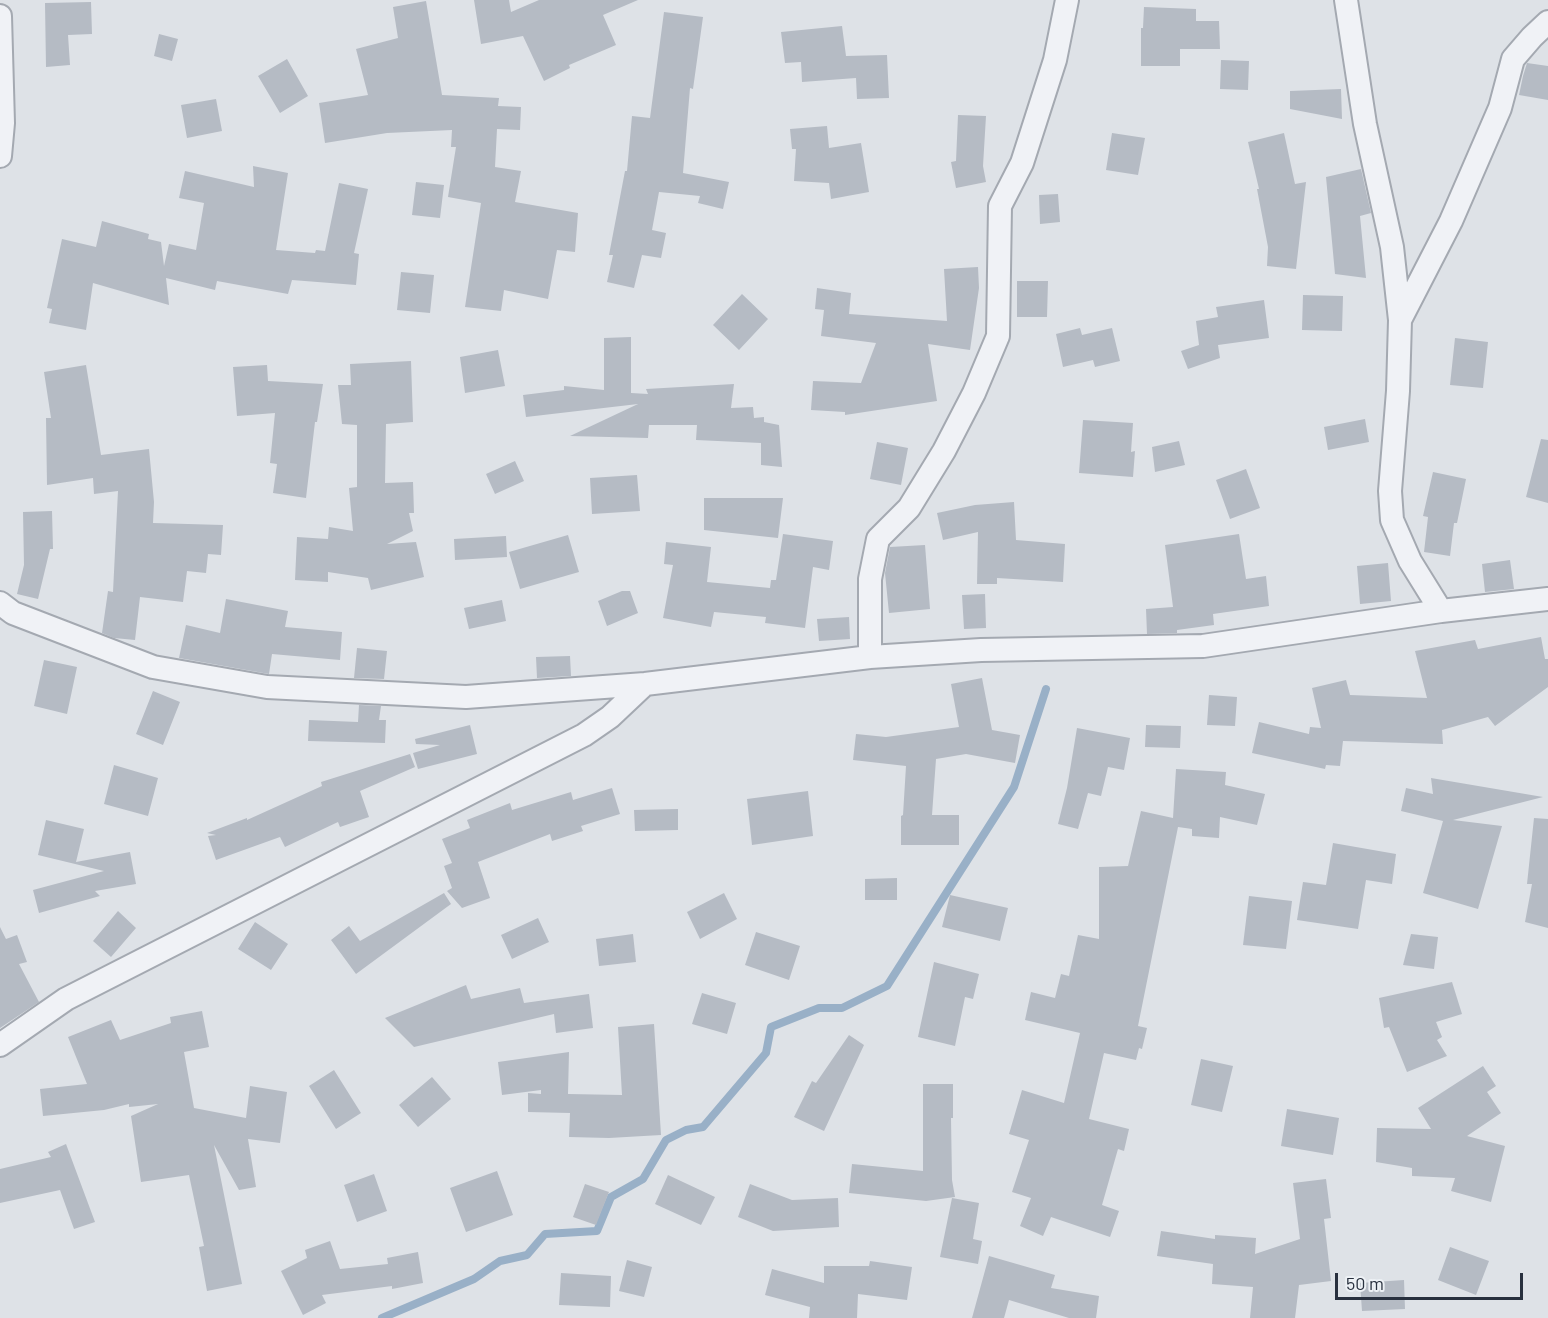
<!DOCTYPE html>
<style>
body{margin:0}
#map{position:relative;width:1548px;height:1318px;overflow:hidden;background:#dee2e7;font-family:Barlow,sans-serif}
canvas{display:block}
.scale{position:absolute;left:1335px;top:1273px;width:188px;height:27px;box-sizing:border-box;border:3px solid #28303e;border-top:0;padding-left:8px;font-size:18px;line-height:21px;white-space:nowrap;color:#28303e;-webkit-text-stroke:4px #edf1f5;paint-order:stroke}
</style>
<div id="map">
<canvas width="1548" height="1318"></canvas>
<div class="scale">50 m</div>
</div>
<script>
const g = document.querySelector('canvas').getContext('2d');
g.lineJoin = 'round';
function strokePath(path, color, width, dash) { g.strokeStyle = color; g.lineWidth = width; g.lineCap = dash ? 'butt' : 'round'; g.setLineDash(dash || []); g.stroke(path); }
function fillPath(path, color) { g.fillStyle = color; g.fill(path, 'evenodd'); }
strokePath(new Path2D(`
 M382,1318l92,-39 26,-18 27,-6 18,-21 52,-3 14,-34 32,-18 23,-39 20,-10 17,-3 63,-74 5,-26 48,-19h23l45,-22 127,-199 32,-98`), '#99b0c7', 8);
fillPath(new Path2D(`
 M474,0h35l2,12 28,-12h99l-35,15 13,30 -47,20 1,3 -26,13 -21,-45 -42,8z
 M426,1l16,94 57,3 -1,8 23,1 -1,23 -23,-1 -2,38 26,4 -6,31 63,11 -3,39 -18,-2 -9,49 -44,-9 -3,21 -36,-4 16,-104 -33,-6 8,-50h-5l1,-17 -65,3 -62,10 -6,-40 49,-8 -12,-46 42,-11 -5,-31z
 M91,2l1,32 -24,1 2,30 -24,2 -1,-64z
 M1144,7l52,2v12h23l1,28h-40v17h-39v-38h2z
 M664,12l39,5 -10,72 -3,-1 -7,85 46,9 -6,27 -25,-6 2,-7 -41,-4 -7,38 14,3 -5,25 -19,-3 -8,33 -27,-6 6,-27h-4l16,-84h2l5,-55 18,2z
 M842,26l4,30 41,-1 2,43 -32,1 -1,-21 -54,4 -1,-20 -16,1 -4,-31z
 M159,34l19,5 -6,22 -18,-5z
 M287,59l21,37 -28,17 -22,-37z
 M1221,60l28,1 -1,29 -28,-1z
 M1527,63l21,3v34l-29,-5 4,-19z
 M1341,89l1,30 -52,-10v-18z
 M216,99l6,32 -35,7 -6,-33z
 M958,115l28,1 -3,50 3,16 -30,6 -5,-26 5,-1z
 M827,126l2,22 32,-5 8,49 -38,7 -2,-16 -35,-2 2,-32h-4l-2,-20z
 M1112,133l33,5 -7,37 -32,-5z
 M1284,133l11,51 11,-2 -10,87 -29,-3 1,-19 -11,-58h2l-11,-47z
 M253,166l35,7 -12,77 39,3 1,-3 9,1 14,-68 29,6 -14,64 5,1 -3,31 -64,-5 -4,14 -71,-13 -2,9 -49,-12 3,27 -76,-22 -7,47 -37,-7 3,-14 -5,-1 15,-69 34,8 6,-26 47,13 -1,5 13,3 3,24 5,-22 27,6 8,-47 -25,-5 6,-27 69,16z
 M1361,169l10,44 -11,3 6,62 -31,-4 -9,-97z
 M416,182l28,3 -4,33 -28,-3z
 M1058,194l2,28 -20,2 -1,-29z
 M978,267l1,21 -9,62 -42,-6 9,57 -92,14v-3l-34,-2 2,-29 48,2 15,-40 -55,-7 3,-26 -9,-1 2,-21 34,5 -2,21 98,7 -3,-52z
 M401,272l33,3 -4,38 -33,-3z
 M1017,281h31l-1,36h-30z
 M742,294l26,25 -29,31 -26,-25z
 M1303,295l40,1 -1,35 -40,-1z
 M1264,300l5,38 -51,7 2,13 -32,11 -7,-18 18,-6 -3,-24 22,-4 -2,-10z
 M1080,328l2,7 30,-7 8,33 -25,6 -2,-7 -30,7 -7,-33z
 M631,337v56l17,1 -2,-5 88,-5 -3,24 22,-1 1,11 10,-1v5l15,3 3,42 -21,-2v-22l-65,-3 1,-15h-48l-1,13 -78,-2 68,-32 -112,13 -3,-22 41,-5v-4l40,4v-52z
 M1455,338l33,4 -5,46 -33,-3z
 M498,350l7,36 -40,7 -5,-36z
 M411,361l2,61 -27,2 -1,59 28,-1 1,31h-5l4,18 -26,13 29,-2 8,35 -53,13 -3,-12 -40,-6v10l-33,-2 2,-43 31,2 1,-12 24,4 -4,-43 8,-1v-62l-15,-1 -4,-39h13l-1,-21z
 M86,365l15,90 48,-6 5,53 -1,21 70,2 -2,30 -13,-1 -2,19 -19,-2 -4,31 -43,-5 -5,43 -21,-2 -12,-5 6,-42 5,1 5,-101 -24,3 -1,-16 -46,7 -1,-67h5l-7,-46z
 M267,365l1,16 55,3 -6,38h-2l-9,76 -33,-5 4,-29 -7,-1 5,-50 -38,3 -4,-49z
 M1365,419l4,23 -41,8 -4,-23z
 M1083,420l50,3 -2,29 4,-1 -2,26 -54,-4z
 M1541,439l7,1v63l-22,-6z
 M1179,441l6,24 -30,7 -3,-25z
 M877,442l31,6 -7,37 -31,-6z
 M515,461l9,20 -29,13 -9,-20z
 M1246,469l14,39 -30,11 -14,-39z
 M1433,472l33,7 -9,44h-3l-4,33 -26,-4 4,-35 -5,-1z
 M637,475l3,36 -48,3 -2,-36z
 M704,498h79l-5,40 -74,-8z
 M1014,502l2,38 49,4 -2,38 -66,-4v6h-20l1,-52 -35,8 -6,-27 38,-8z
 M52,511l1,38h-3l-12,50 -21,-5 7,-29 -1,-53z
 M783,534l50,7 -4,29 -16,-3 -8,61 -40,-5 1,-6 -52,-5 -3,15 -48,-9 10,-53 -9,-1 2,-22 45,5 -4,35 63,6 1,-8h5z
 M1239,534l7,45 20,-3 3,30 -56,8 1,11 -37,5v3l-30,1 -1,-25 27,-2 -8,-62z
 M568,535l11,37 -59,17 -11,-37z
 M506,536l1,21 -52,3 -1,-21z
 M925,545l5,64 -41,4 -4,-40 5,-26z
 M1510,560l4,29 -29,3 -3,-28z
 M1388,563l3,38 -31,3 -3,-38z
 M622,591h8l8,22 -31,13 -9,-25z
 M985,594l1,34 -22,1 -2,-34z
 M226,599l62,12 -3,16 57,5 -2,28 -68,-6 -3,20 -90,-16 7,-33 34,8z
 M502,600l4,21 -37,8 -5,-21z
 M849,617l1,22 -31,2 -2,-22z
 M1541,637l4,22h3v28l-53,39 -7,-9 -46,13 1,14 -100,-3 -3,25 -14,-1 -1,4 -73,-16 7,-31 50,12 1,-7 11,1 -9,-40 34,-8 4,15 77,3 -12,-47 60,-11 3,9z
 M357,648l30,3 -3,28 -30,-1z
 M570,656l1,20 -34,2 -1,-21z
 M44,660l33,7 -10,47 -33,-8z
 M982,678l10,52 28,5 -5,28 -49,-9 -30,5 -4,56h27v30h-58v-29l2,-1 3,-49 -53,-6 3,-26 30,3 73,-10 -8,-43z
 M153,691l27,11 -17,43 -27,-11z
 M1209,695l28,2 -2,29 -28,-1z
 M359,705l22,1 -2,14h7l-1,23 -77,-2 1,-21 49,2z
 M470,725l7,29 -59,15 -5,-16 27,-8 -24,-1 -1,-5z
 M1146,725l35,1 -1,22 -35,-1z
 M1077,728l53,10 -6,32 -16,-3 -7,29 -13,-3 -10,36 -20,-5 9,-36z
 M410,754l5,13 -55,24 9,26 -29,10 -2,-5 -53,25 -5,-10 -64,23 -8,-24 8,-1 -9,-2 40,-15v2l75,-34 -1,-4z
 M114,765l44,13 -10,38 -44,-12z
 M1176,769l50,3 -1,13 40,9 -8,31 -37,-8 -1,21 -27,-2v-7l-14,-2 -40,199 9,2 -5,21 -3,-1 -3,12 -32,-7 -15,66 40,10 -5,22 -6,-2 -16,56 17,6 -9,26 -59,-20 -8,19 -23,-10 11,-28 -19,-6 17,-52 -20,-6 13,-44 42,13 16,-70 -55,-13 6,-28 24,6 6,-24 8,2 9,-41 21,4v-72l29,-1 13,-55 32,7z
 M1431,778l112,19 -90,23 49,6 -24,83 -55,-16 20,-72 -42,-10 5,-23 27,6z
 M612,788l8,26 -39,12 2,5 -31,10 -2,-7 -72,28 12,36 -28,10 -15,-17 5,-3 -8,-22 8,-3 -10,-24 28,-11 -3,-8 43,-17 2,7 59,-18 2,8z
 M808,791l5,45 -61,9 -5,-46z
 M678,809v21l-43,1 -1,-21z
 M1534,818l14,1v109l-23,-6 7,-38h-5z
 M46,820l38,9 -8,33 54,-10 6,32 -41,7 5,5 -61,17 -6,-23 71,-19 -66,-16z
 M1333,843l63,11 -4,30 -26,-4 -8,49 -61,-9 6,-38 23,3z
 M897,878v22h-32v-21z
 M444,893l7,11 -95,70 -25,-34 18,-14 11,15z
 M724,893l13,26 -37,20 -13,-27z
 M950,895l58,13 -8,33 -58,-14z
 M1249,896l43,5 -6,48 -43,-4z
 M118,911l18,17 -25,29 -18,-16z
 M538,918l11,24 -37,17 -11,-24z
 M255,922l33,22 -17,26 -33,-21z
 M0,927l6,12 11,-4 10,27 -8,2 20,38 -39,26z
 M756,932l44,14 -11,34 -44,-15z
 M633,934l3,28 -37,4 -3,-27z
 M1411,934l27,3 -4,32 -31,-4z
 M934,962l45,12 -6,25 -8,-2 -10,49 -37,-9z
 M1452,982l10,32 -26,8 6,15 -5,3 10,16 -40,16 -18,-45 -5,1 -5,-30z
 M466,985l5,14 49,-11 4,15 65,-9 4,34 -37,5 -2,-19 -140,33 -29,-29z
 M702,993l34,10 -9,31 -35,-10z
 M202,1011l7,36 -25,5 10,56 52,10 4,-32 37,6 -7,51 -32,-4 8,48 -17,3 -25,-45 28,139 -35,7 -8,-44 5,-1 -15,-71 -48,7 -10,-66 27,-12 -29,3v-3l-25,6 -61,6 -3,-27 47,-5 -19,-47 43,-17 9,20 51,-17 -1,-6z
 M654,1024l7,111 -52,3 -40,-1 1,-24 -42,-1v-19l13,1v-4l-39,5 -4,-33 71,-10 -1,42 54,1 -4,-68z
 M849,1035l15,10 -40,86 -30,-14 18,-36 4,2z
 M1201,1059l32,7 -11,46 -31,-7z
 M1483,1066l13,20 -9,6 14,21 -34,23 38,10 -14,56 -40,-11 4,-13 -43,-2v-8l-36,-6 1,-34 54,1 -13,-21z
 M334,1070l27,43 -25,16 -27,-43z
 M432,1077l19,22 -33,28 -19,-22z
 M923,1084h30v34h-2l1,62 3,17 -29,4 -77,-8 3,-29 71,7z
 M1287,1109l52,9 -6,37 -52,-9z
 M66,1144l29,78 -21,7 -14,-39 -60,13v-34l51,-12 -3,-5z
 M497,1171l16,44 -47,17 -16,-44z
 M374,1174l13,37 -30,11 -13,-37z
 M668,1175l47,22 -14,28 -46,-21z
 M1326,1179l5,39 -7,1 7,62 -32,4 -4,33h-45l3,-31 -41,-3 1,-20 -56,-8 4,-25 54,8v-4l41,3 -1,16 45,-15 -7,-56z
 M585,1184l24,8 -13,33 -23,-8z
 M750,1184l42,16 46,-2 1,29 -66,4 -35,-14z
 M952,1198l27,5 -6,36 9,2 -4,23 -38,-7z
 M330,1241l10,28 48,-5 -1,-6 31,-6 5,31 -31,6v-3l-70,9 4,8 -23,12 -22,-44 26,-13 -2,-8z
 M1450,1247l39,14 -13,34 -38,-15z
 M989,1256l66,19 -4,13 48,8 -3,22h-27l-60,-18 -5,18h-32z
 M627,1260l25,7 -8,30 -25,-6z
 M870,1261l42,6 -5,33 -49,-6 -1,24h-48l1,-11 -45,-12 7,-26 52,14v-17h45z
 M561,1273l50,3 -1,31 -51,-2z
 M1404,1280l1,29 -43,2 -2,-28z`), '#b5bbc4');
const street = new Path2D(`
 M1346,0l19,124 27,123 8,73 -2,71 -8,100 2,29 18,41 31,50
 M0,16l3,107 -3,33
 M1400,320l51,-99 49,-113 13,-49 19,-22 16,-15
 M0,603l13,10 140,54 114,20 199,10 179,-13 225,-27 111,-7 222,-4 238,-35 107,-12
 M870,657v-78l8,-40 31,-31 35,-57 30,-58 24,-57 2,-130 22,-43 33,-103 12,-60
 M0,1045l66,-46 518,-264 26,-18 35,-33`);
strokePath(street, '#a4a9b1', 26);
strokePath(street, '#f0f2f6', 22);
</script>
